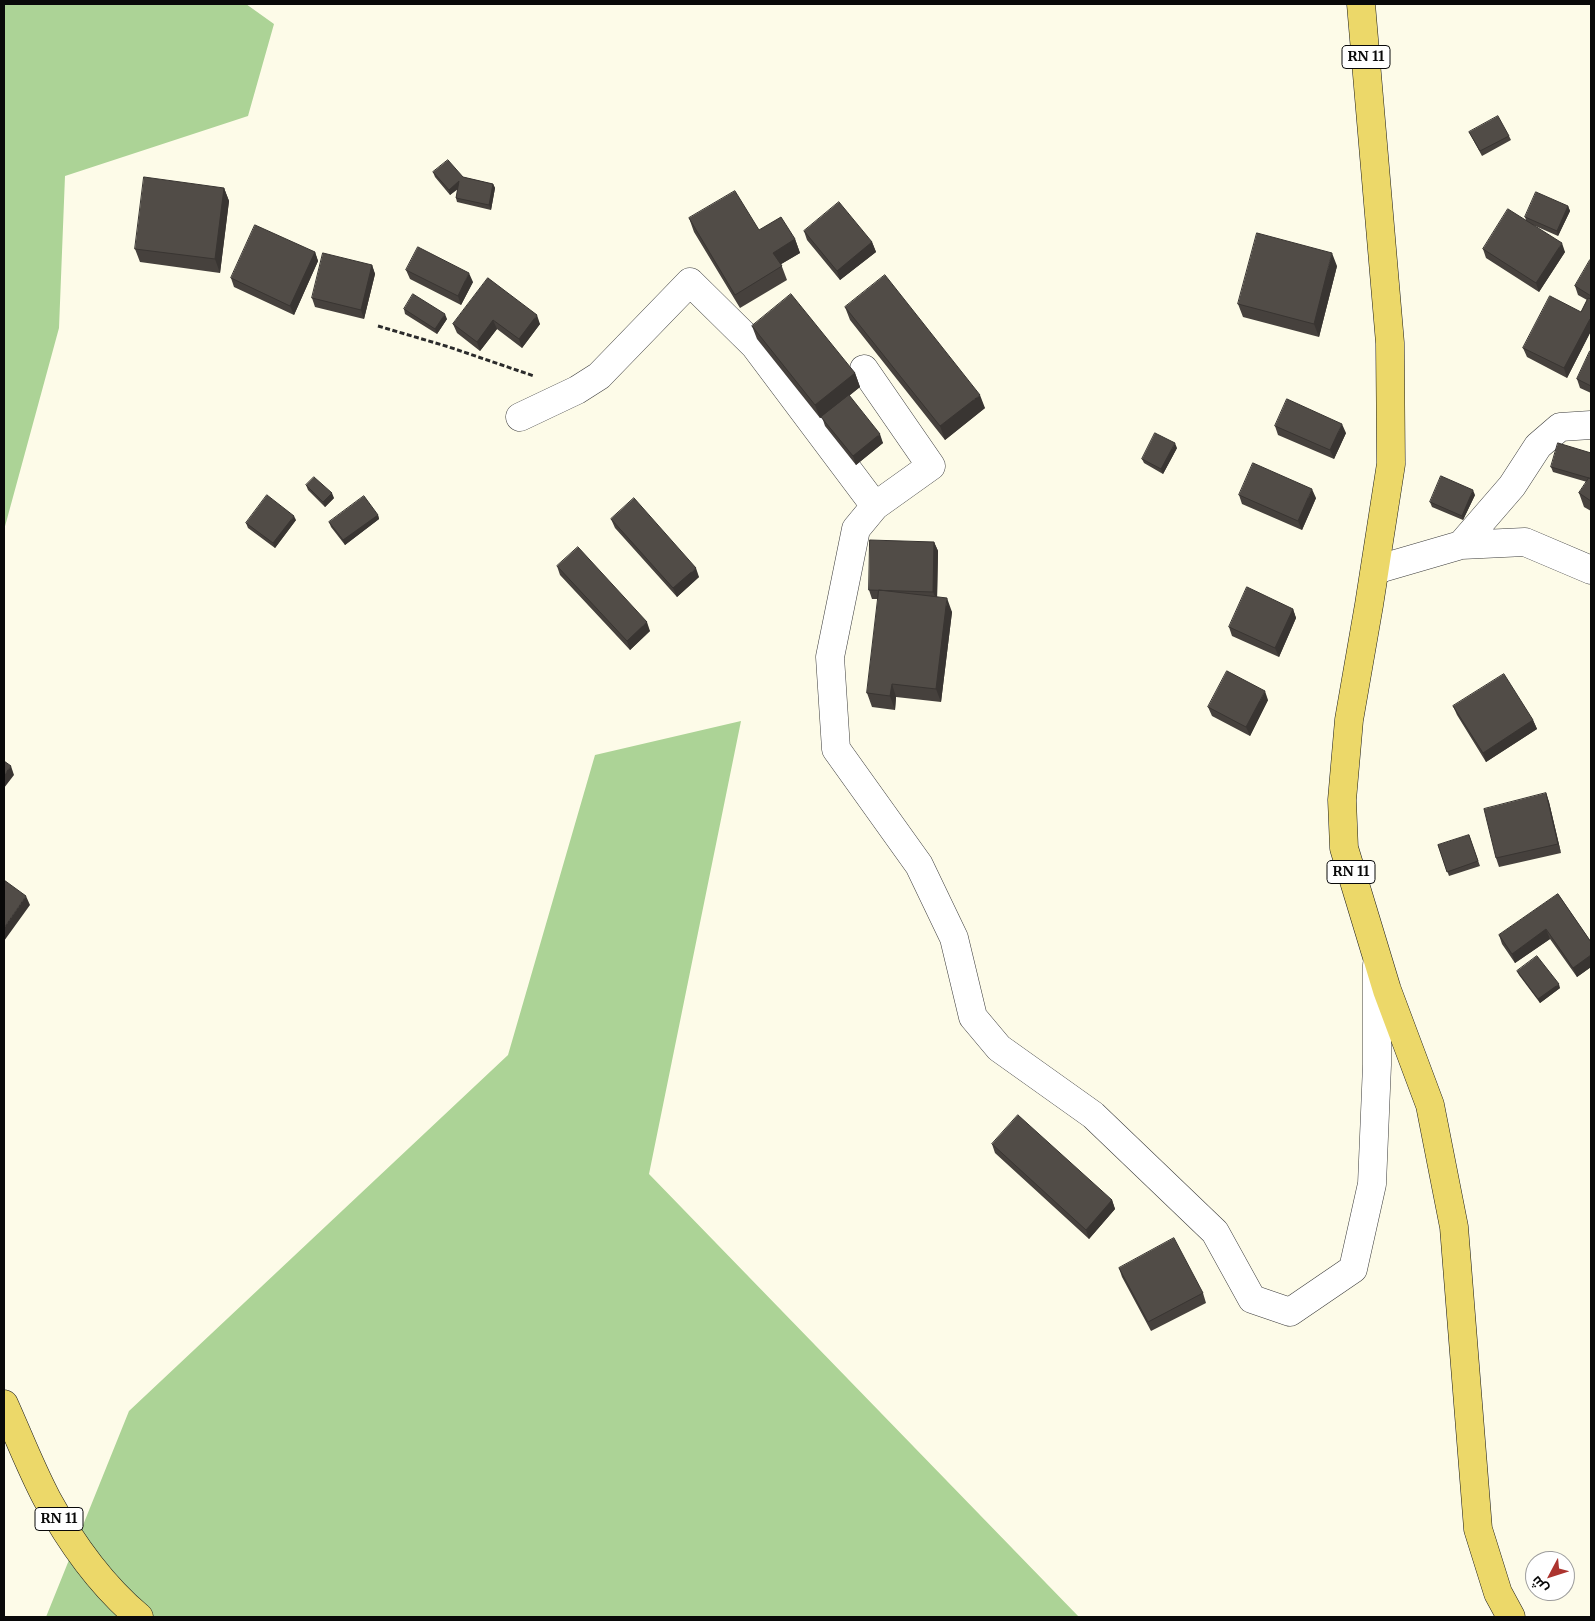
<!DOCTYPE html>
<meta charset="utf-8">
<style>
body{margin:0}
#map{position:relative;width:1595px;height:1621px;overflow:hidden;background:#fdfbe8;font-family:Merriweather,Cairo,serif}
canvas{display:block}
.frame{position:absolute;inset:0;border:5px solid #090909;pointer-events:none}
.north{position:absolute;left:1525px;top:1551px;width:50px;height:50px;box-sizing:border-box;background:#fff;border:1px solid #9d9d9d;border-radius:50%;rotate:230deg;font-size:14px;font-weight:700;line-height:20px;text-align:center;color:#090909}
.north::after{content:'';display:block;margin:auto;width:18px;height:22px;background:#ac342f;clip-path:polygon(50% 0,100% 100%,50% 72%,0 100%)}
</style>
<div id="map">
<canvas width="1595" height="1621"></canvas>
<div class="frame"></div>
<div class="north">ش</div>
</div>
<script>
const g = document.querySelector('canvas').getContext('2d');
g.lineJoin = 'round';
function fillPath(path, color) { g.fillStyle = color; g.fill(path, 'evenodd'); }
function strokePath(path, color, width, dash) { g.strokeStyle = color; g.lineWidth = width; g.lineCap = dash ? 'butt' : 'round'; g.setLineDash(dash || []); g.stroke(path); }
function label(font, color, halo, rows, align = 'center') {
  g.font = font + ' Merriweather,serif'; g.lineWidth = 5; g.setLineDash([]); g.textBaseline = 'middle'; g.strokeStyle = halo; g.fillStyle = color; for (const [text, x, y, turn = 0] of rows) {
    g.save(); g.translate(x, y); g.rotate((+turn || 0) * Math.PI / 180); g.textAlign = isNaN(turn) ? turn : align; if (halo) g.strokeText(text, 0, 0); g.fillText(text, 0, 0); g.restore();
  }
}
fillPath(new Path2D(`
 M4,4h242l28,20 -26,92 -183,60 -6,152 -55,202z
 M741,721l-92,453 430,443h-1033l83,-206 379,-356 87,-300z`), '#acd396');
const minor = new Path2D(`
 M864,369l67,97 -56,40 -19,23 -26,128 6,92 83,116 35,73 19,79 26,31 94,67 122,117 37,67 38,13 63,-43 19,-85 5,-119v-100
 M520,417l57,-27 22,-14 91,-94 65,64 120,160
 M1461,545l51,-59 26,-40 22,-19 31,-2
 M1375,570l86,-25 64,-3 66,28`);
const major = new Path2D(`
 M1361,4l29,339 1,121 -22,141 -20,115 -7,80 2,48 43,142 43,115 24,122 24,302 20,64 13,24
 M4,1404c14,31 27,65 43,95 24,44 54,86 92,118`);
strokePath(minor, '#3c3c3c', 29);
strokePath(major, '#1a1a1a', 29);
strokePath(new Path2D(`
 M378,326l71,21 85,29`), '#2b2b2b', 3, [5, 2.5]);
strokePath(minor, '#fff', 28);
strokePath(major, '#ecd869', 28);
fillPath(new Path2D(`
 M1469,132l40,4 2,4 -29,16z
 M433,172l30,5 30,7 2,4 -4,22 -34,-8 -1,-4 2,-9 -8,6 -15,-18z
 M224,188l5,13 -9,72 -80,-11 -5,-13z
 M1568,206l2,5 -12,25 -25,-11 32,27 -26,40 -53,-34 -3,-9 43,-29 -1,-3z
 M689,218l70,12 36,9 5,14 -19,11 6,16 -47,28 -46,-76z
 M804,231l68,11 4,10 -36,28 -33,-40z
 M315,252l3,9 -24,54 -60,-28 -3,-9z
 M1591,261v70l-24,47 -40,-21 -4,-9 58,-36 6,-12 -9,-5 -3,-9z
 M372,265l3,9 -11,45 -49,-12 -3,-9z
 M1337,266l-18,71 -76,-20 -5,-13z
 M406,270l67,12 -12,23 -51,-26z
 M488,278l52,46 -18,24 -25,-19 -17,22 -23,-18 -4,-9z
 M845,307l140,101 -40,32 -95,-120z
 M404,309l43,10 -10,15 -32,-20z
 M752,326l103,47 5,14 -11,9 34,47 -27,22 -31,-39 -3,-9 -2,1 -63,-79z
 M1591,351v42l-11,-5 -3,-9z
 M1275,426l71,7 -12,26 -56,-24z
 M1177,448l-14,26 -19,-11 -2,-4z
 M1591,453v58l-7,-4 -5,-14 8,-11 -34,-10 -2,-5z
 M306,485l28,13 -9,9 -17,-17z
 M1239,495l77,3 -14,32 -60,-26z
 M1475,495l-12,25 -31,-13 -2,-5z
 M378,515l1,4 -34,26 -14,-18 -2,-5z
 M611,519l88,58 -22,20 -62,-69z
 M296,520l-21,28 -27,-20 -2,-5z
 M934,542l4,9 -1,46 15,15 -11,90 -45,-5 -1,13 -23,-3 -5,-14 11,-94h-6l-3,-9z
 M557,566l93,65 -20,19 -70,-75z
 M1293,609l3,9 -17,39 -47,-21 -3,-9z
 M1268,700l-18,36 -38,-20 -4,-9z
 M1453,706l80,14 4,9 -51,33 -29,-47z
 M1546,793l3,9 12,51 -62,14 -3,-9z
 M1469,835l11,31 -31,10 -11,-31z
 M1558,894l33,48v25l-14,10 -27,-38 -35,24 -13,-19 -3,-9z
 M1517,971l43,17 -20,15 -21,-28z
 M992,1144l120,56 3,9 -26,30 -94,-86z
 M1119,1268l84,25 3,10 -55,28 -29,-54z`), '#46413d');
fillPath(new Path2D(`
 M459,181l2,5 -11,9 -1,-5z
 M493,184l2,4 -4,22 -2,-5z
 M224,188l5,13 -9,72 -5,-14z
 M1568,206l2,5 -12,25 -1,-5z
 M795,239l5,14 -22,13 -5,-13z
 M872,242l4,10 -36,28 -3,-9z
 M1562,243l3,9 -26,40 -3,-9z
 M315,252l3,9 -24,54 -4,-9z
 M1332,253l5,13 -18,71 -5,-13z
 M372,265l3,9 -11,45 -3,-9z
 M469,273l4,9 -12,23 -3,-9z
 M445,314l2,5 -10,15 -2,-5z
 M537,315l3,9 -18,24 -3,-9z
 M1590,319l1,3v9l-24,47 -3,-10z
 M493,320l4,9 -17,22 -3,-9z
 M855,373l5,14 -40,31 -5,-13z
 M980,395l5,13 -40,32 -5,-14z
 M1342,424l4,9 -12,26 -4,-9z
 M880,434l3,9 -27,22 -3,-9z
 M1175,443l2,5 -14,26 -2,-5z
 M1312,489l4,9 -14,32 -4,-9z
 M1473,490l2,5 -12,25 -1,-4z
 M332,493l2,5 -9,9 -2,-5z
 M378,515l1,4 -34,26 -2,-5z
 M294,516l2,4 -21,28 -2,-5z
 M934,542l4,9 -1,50 -4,-9z
 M696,568l3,9 -22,20 -4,-9z
 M947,598l5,14 -11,90 -5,-13z
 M1293,609l3,9 -17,39 -4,-9z
 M647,622l3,9 -20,19 -3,-9z
 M892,684l4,13 -1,13 -5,-14z
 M1265,691l3,9 -18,36 -4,-9z
 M1533,720l4,9 -51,33 -3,-9z
 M11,766l3,9 -10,13v-13z
 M1546,793l3,9 12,51 -3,-9z
 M26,896l4,9 -26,36v-13z
 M1546,929l4,10 -35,24 -3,-9z
 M1591,955v12l-14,10 -4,-9z
 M1559,984l1,4 -20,15 -2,-4z
 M1112,1200l3,9 -26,30 -3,-9z`), '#393532');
const building = new Path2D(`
 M1498,116l11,20 -29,15 -11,-19z
 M448,160l15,17 30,7 -4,21 -33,-7 3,-17 -10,9 -16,-18z
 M144,177l80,11 -9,71 -80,-10z
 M735,191l24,39 22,-13 14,22 -22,14 9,13 -47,29 -46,-77z
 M1536,192l32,14 -11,25 -32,-14z
 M839,202l33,40 -35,29 -33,-40z
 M1508,209l54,34 -26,40 -53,-34z
 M255,225l60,27 -25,54 -59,-28z
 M1257,233l75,20 -18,71 -76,-20z
 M418,247l51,26 -11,23 -52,-26z
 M323,253l49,12 -11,45 -49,-12z
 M1590,260l1,1v35l-16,-10z
 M885,275l95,120 -40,31 -95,-119z
 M488,278l49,37 -18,24 -26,-19 -16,22 -24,-18z
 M413,294l32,20 -10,15 -31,-20z
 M791,294l64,79 -40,32 -63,-79z
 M1550,296l31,16 7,-14 3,1v20h-1l-26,49 -41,-20z
 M1590,351h1v35l-14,-7z
 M849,395l31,39 -27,22 -32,-39z
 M1287,399l55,25 -12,26 -55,-24z
 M1155,433l20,10 -14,26 -19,-10z
 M1558,443l33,10v26l-2,-1 -38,-11z
 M1253,463l59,26 -14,32 -59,-26z
 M1441,476l32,14 -11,26 -32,-14z
 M314,477l18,16 -9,9 -17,-17z
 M1589,478l2,1v22l-12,-8z
 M267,495l27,21 -21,27 -27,-20z
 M364,496l14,19 -35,25 -14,-18z
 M634,498l62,70 -23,20 -62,-69z
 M870,540l64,2 -1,50 -64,-2z
 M578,547l69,75 -20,19 -70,-75z
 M1247,587l46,22 -18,39 -46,-21z
 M879,590l68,8 -11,91 -44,-5 -2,12 -23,-3z
 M1227,671l38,20 -19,36 -38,-20z
 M1504,674l29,46 -50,33 -30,-47z
 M4,761l7,5 -7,9z
 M1546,793l12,51 -62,14 -12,-49z
 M1469,835l9,26 -31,11 -9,-27z
 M4,880l22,16 -22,32z
 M1558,894l33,48v13l-18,13 -27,-39 -34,25 -13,-19z
 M1537,956l22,28 -21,15 -21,-28z
 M1018,1115l94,85 -26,30 -94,-86z
 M1174,1238l29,55 -55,29 -29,-54z`);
fillPath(building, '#514c47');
strokePath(building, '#393532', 1);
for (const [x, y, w] of [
 [1366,57,48],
 [1351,872,48],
 [59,1519,48]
]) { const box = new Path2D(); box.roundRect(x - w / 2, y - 11.5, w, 23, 4); g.fillStyle = '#fff'; g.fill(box); strokePath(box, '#090909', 1); }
label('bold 14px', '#090909', null, [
 ["RN 11",1366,57],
 ["RN 11",1351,872],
 ["RN 11",59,1519]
]);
</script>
